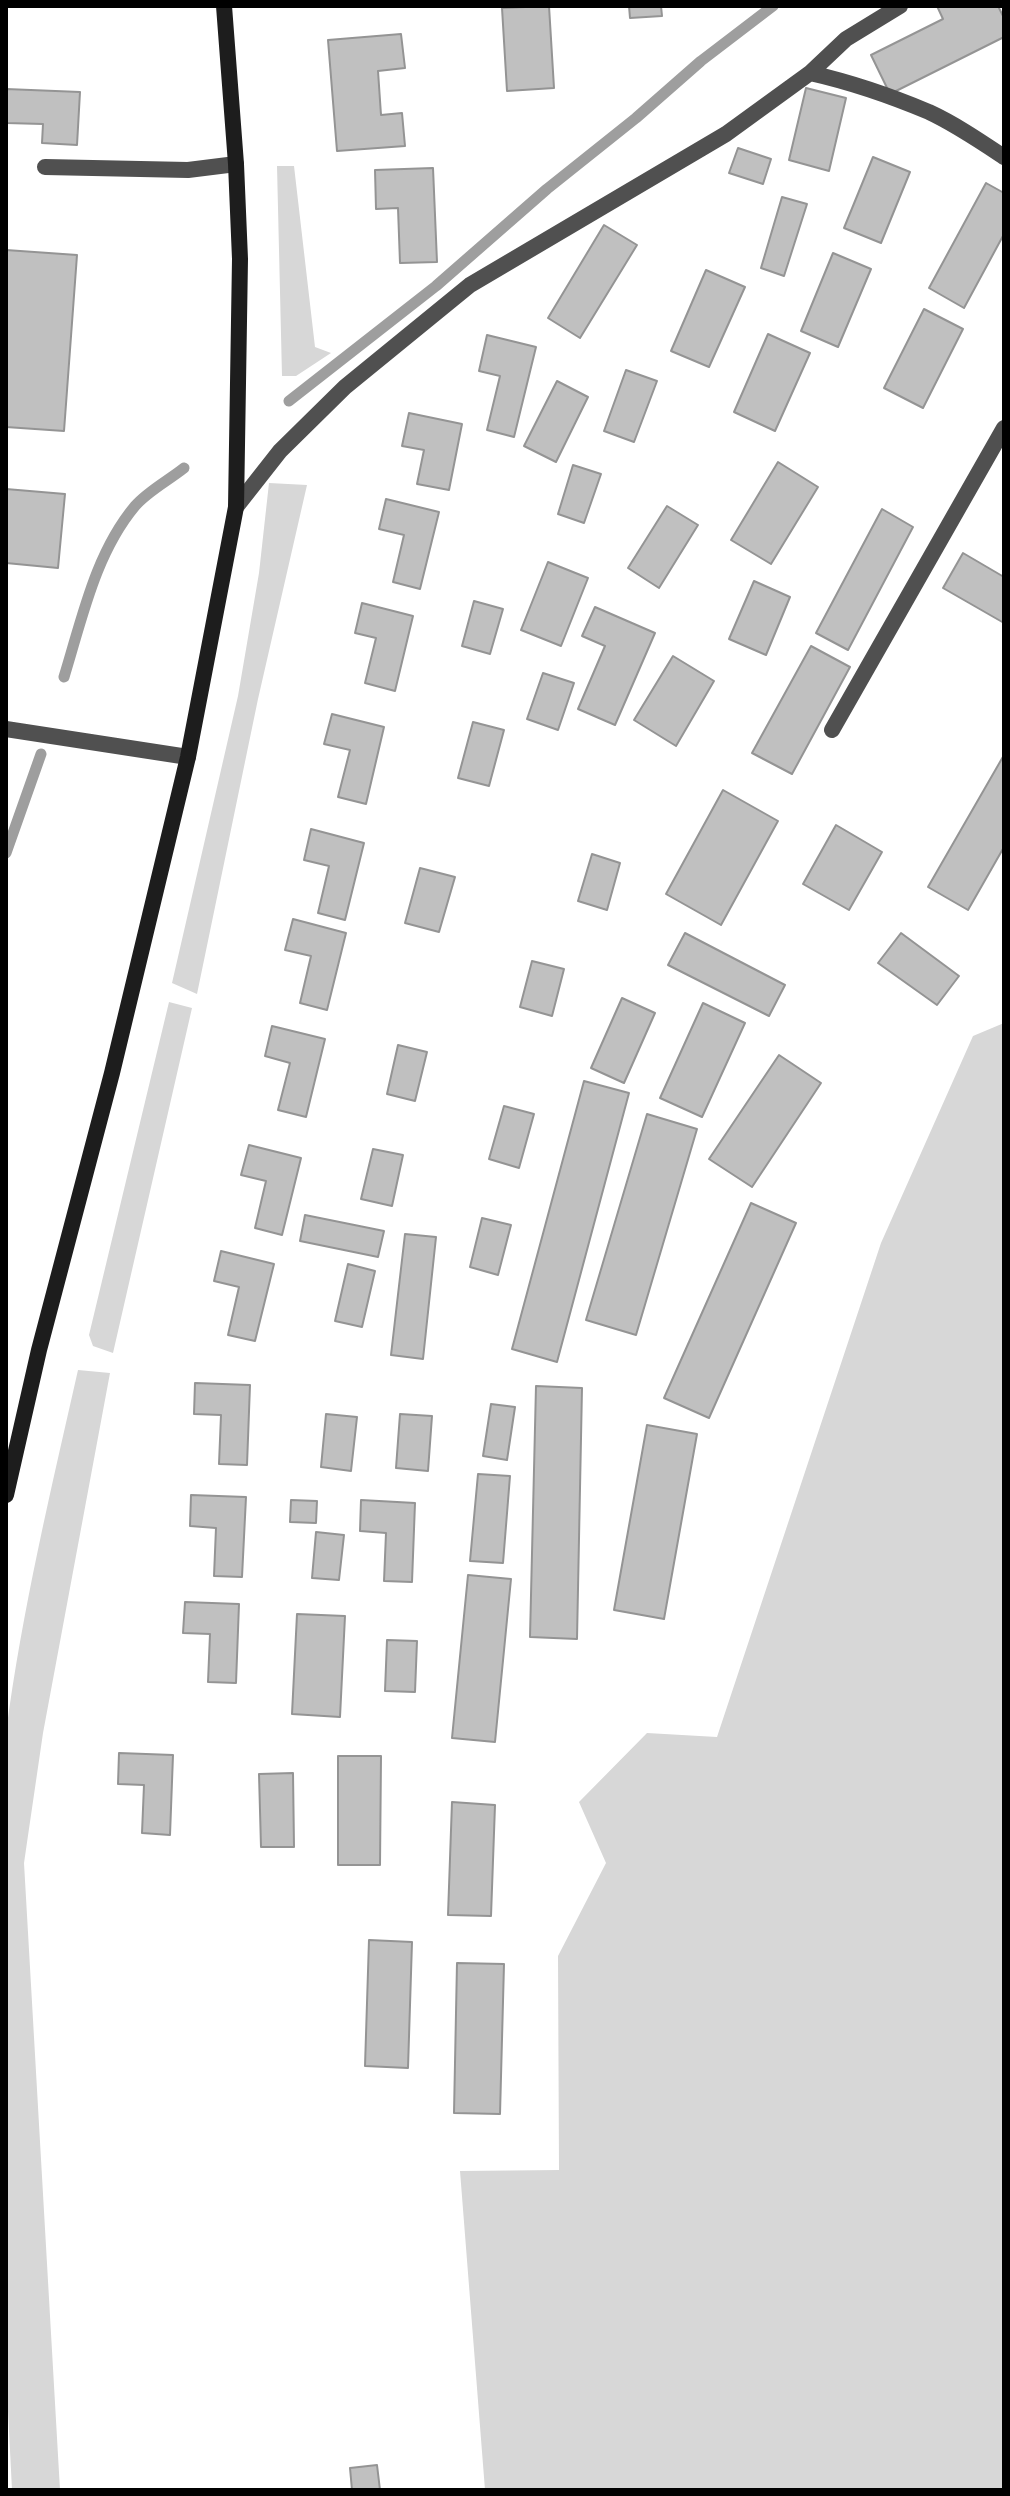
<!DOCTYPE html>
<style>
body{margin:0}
#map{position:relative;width:1010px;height:2496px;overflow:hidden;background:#fff;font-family:"Varela Round",sans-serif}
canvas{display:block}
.frame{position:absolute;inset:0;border:8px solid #000;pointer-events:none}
</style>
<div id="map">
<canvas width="1010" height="2496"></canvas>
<div class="frame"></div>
</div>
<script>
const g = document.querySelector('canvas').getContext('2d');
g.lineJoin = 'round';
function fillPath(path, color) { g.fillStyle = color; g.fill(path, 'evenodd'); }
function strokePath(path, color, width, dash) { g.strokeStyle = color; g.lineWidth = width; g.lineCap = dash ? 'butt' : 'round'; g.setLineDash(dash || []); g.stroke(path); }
fillPath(new Path2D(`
 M277,166h17l21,181 16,6 -35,23h-14z
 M269,483l38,2 -49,214 -61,295 -25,-11 66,-287 21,-123z
 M169,1002l23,6 -79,345 -20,-7 -4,-11z
 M1004,1023v1467h-519l-25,-319 99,-1 -1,-214 48,-93 -27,-61 68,-69 70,4 164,-494 92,-207z
 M78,1370l32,3 -67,360 -19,130 36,627h-48l-6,-118v-639c16,-123 45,-243 72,-363z`), '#d7d7d7');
strokePath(new Path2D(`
 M289,401l147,-115 111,-97 89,-71 65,-57 72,-55
 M64,677c18,-58 31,-123 71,-171 13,-15 34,-26 49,-38
 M6,853l35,-99`), '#9e9e9e', 11);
const building = new Path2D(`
 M549,6l5,82 -47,3 -5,-83z
 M629,6h32l1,10 -32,2z
 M937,6h61l6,12v19l-114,57 -19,-39 72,-36z
 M401,34l4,34 -27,3 3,44 21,-2 3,33 -68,5 -9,-111z
 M806,88l40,10 -17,73 -40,-11z
 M6,89l74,3 -3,53 -35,-2 1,-19 -37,-1z
 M738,148l33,11 -8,25 -34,-11z
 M873,157l37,15 -29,71 -37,-15z
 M433,168l4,94 -37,1 -2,-55 -22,1 -1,-39z
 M986,183l18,10v41l-40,74 -35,-20z
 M782,197l25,7 -23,72 -23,-8z
 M604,225l33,20 -57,93 -32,-20z
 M6,250l71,5 -13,176 -58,-4z
 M833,253l38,16 -33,78 -37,-16z
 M706,270l39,17 -36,80 -38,-16z
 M924,309l39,20 -40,79 -39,-20z
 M768,334l42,19 -35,78 -41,-19z
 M487,335l49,12 -22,90 -27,-7 13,-54 -21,-5z
 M626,370l31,11 -23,61 -30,-11z
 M557,381l31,16 -32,65 -32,-16z
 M409,413l53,11 -13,66 -32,-6 7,-34 -22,-4z
 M778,462l40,25 -47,77 -40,-24z
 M573,465l28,9 -17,49 -26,-9z
 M6,489l59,5 -7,74 -52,-5z
 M386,499l53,13 -19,77 -27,-7 11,-47 -25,-6z
 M667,506l31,19 -39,63 -31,-20z
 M882,509l31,18 -65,123 -32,-17z
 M963,553l41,24v46l-61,-35z
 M548,562l40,16 -27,68 -40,-16z
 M754,581l36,16 -24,58 -37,-16z
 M474,601l29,8 -13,45 -28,-8z
 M362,603l51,13 -18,75 -30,-8 11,-45 -21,-5z
 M595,607l60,26 -40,92 -37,-16 27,-63 -23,-10z
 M811,646l39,21 -58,107 -40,-21z
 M673,656l41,25 -38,65 -42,-26z
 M543,673l31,10 -16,47 -31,-11z
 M332,714l52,13 -18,77 -28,-7 12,-47 -26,-6z
 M473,722l31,8 -15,56 -31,-8z
 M1004,755v92l-36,63 -40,-23z
 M723,790l55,31 -57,104 -55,-31z
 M836,825l46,27 -33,58 -46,-26z
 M311,829l53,14 -19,77 -27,-7 11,-47 -25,-6z
 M592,854l28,9 -13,47 -29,-9z
 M420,868l35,9 -16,55 -34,-9z
 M293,919l53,14 -19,77 -27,-7 11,-47 -26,-6z
 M685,933l100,52 -16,31 -101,-51z
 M901,933l58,43 -22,29 -59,-42z
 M532,961l32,8 -12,47 -32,-9z
 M622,998l33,15 -31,70 -33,-15z
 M703,1003l42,20 -43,94 -42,-19z
 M272,1026l53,13 -19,78 -28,-7 12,-47 -25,-7z
 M398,1045l29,7 -12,49 -28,-7z
 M779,1055l42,28 -69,104 -43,-28z
 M584,1081l45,12 -72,269 -45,-13z
 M504,1106l30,8 -15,54 -30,-9z
 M647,1114l50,15 -61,206 -50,-15z
 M249,1145l52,13 -19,77 -27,-7 11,-47 -25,-6z
 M373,1149l30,6 -11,51 -31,-7z
 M751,1203l45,20 -87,195 -45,-20z
 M305,1215l79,16 -6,26 -78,-16z
 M482,1218l29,7 -13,50 -28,-8z
 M405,1234l31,3 -13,122 -32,-4z
 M221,1251l53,13 -19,77 -27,-6 11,-48 -25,-6z
 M348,1264l27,7 -13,56 -27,-6z
 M195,1383l55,2 -3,80 -28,-1 2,-49 -27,-1z
 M536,1386l46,2 -5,251 -47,-2z
 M491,1404l24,3 -8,53 -24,-4z
 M326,1414l31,3 -6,54 -30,-4z
 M400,1414l32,2 -4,55 -32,-3z
 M647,1425l50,9 -33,185 -50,-9z
 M478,1474l32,2 -7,87 -33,-2z
 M191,1495l55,2 -4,80 -28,-1 2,-48 -26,-2z
 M291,1500l26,1 -1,22 -26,-1z
 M361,1500l54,3 -3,79 -28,-1 2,-48 -26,-2z
 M316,1532l28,3 -5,45 -27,-2z
 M468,1575l43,4 -16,163 -43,-4z
 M185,1602l54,2 -3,79 -28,-1 2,-48 -27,-1z
 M297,1614l48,2 -5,101 -48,-3z
 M387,1640l30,1 -2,51 -30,-1z
 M119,1753l54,2 -3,80 -28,-2 2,-48 -26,-1z
 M338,1756h43l-1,109h-42z
 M293,1773l1,74h-33l-2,-73z
 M452,1802l43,3 -4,111 -43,-1z
 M369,1940l43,2 -4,126 -43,-2z
 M457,1963l47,1 -4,150 -46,-1z
 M377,2465l3,25h-28l-2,-22z`);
fillPath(building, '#c0c0c0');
strokePath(building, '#949494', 2);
strokePath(new Path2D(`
 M45,167l143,3 48,-6
 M6,729l182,28
 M832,730l172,-302`), '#505050', 16);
strokePath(new Path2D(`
 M810,73l36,-34 54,-33
 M236,507l44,-56 65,-64 125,-102 256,-151 84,-61c40,9 81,23 119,39 26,12 51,29 75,45`), '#505050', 16);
strokePath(new Path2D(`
 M6,1495l33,-145 73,-277 76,-316 48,-250 4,-248 -4,-95 -12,-158`), '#1d1d1d', 16);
</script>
